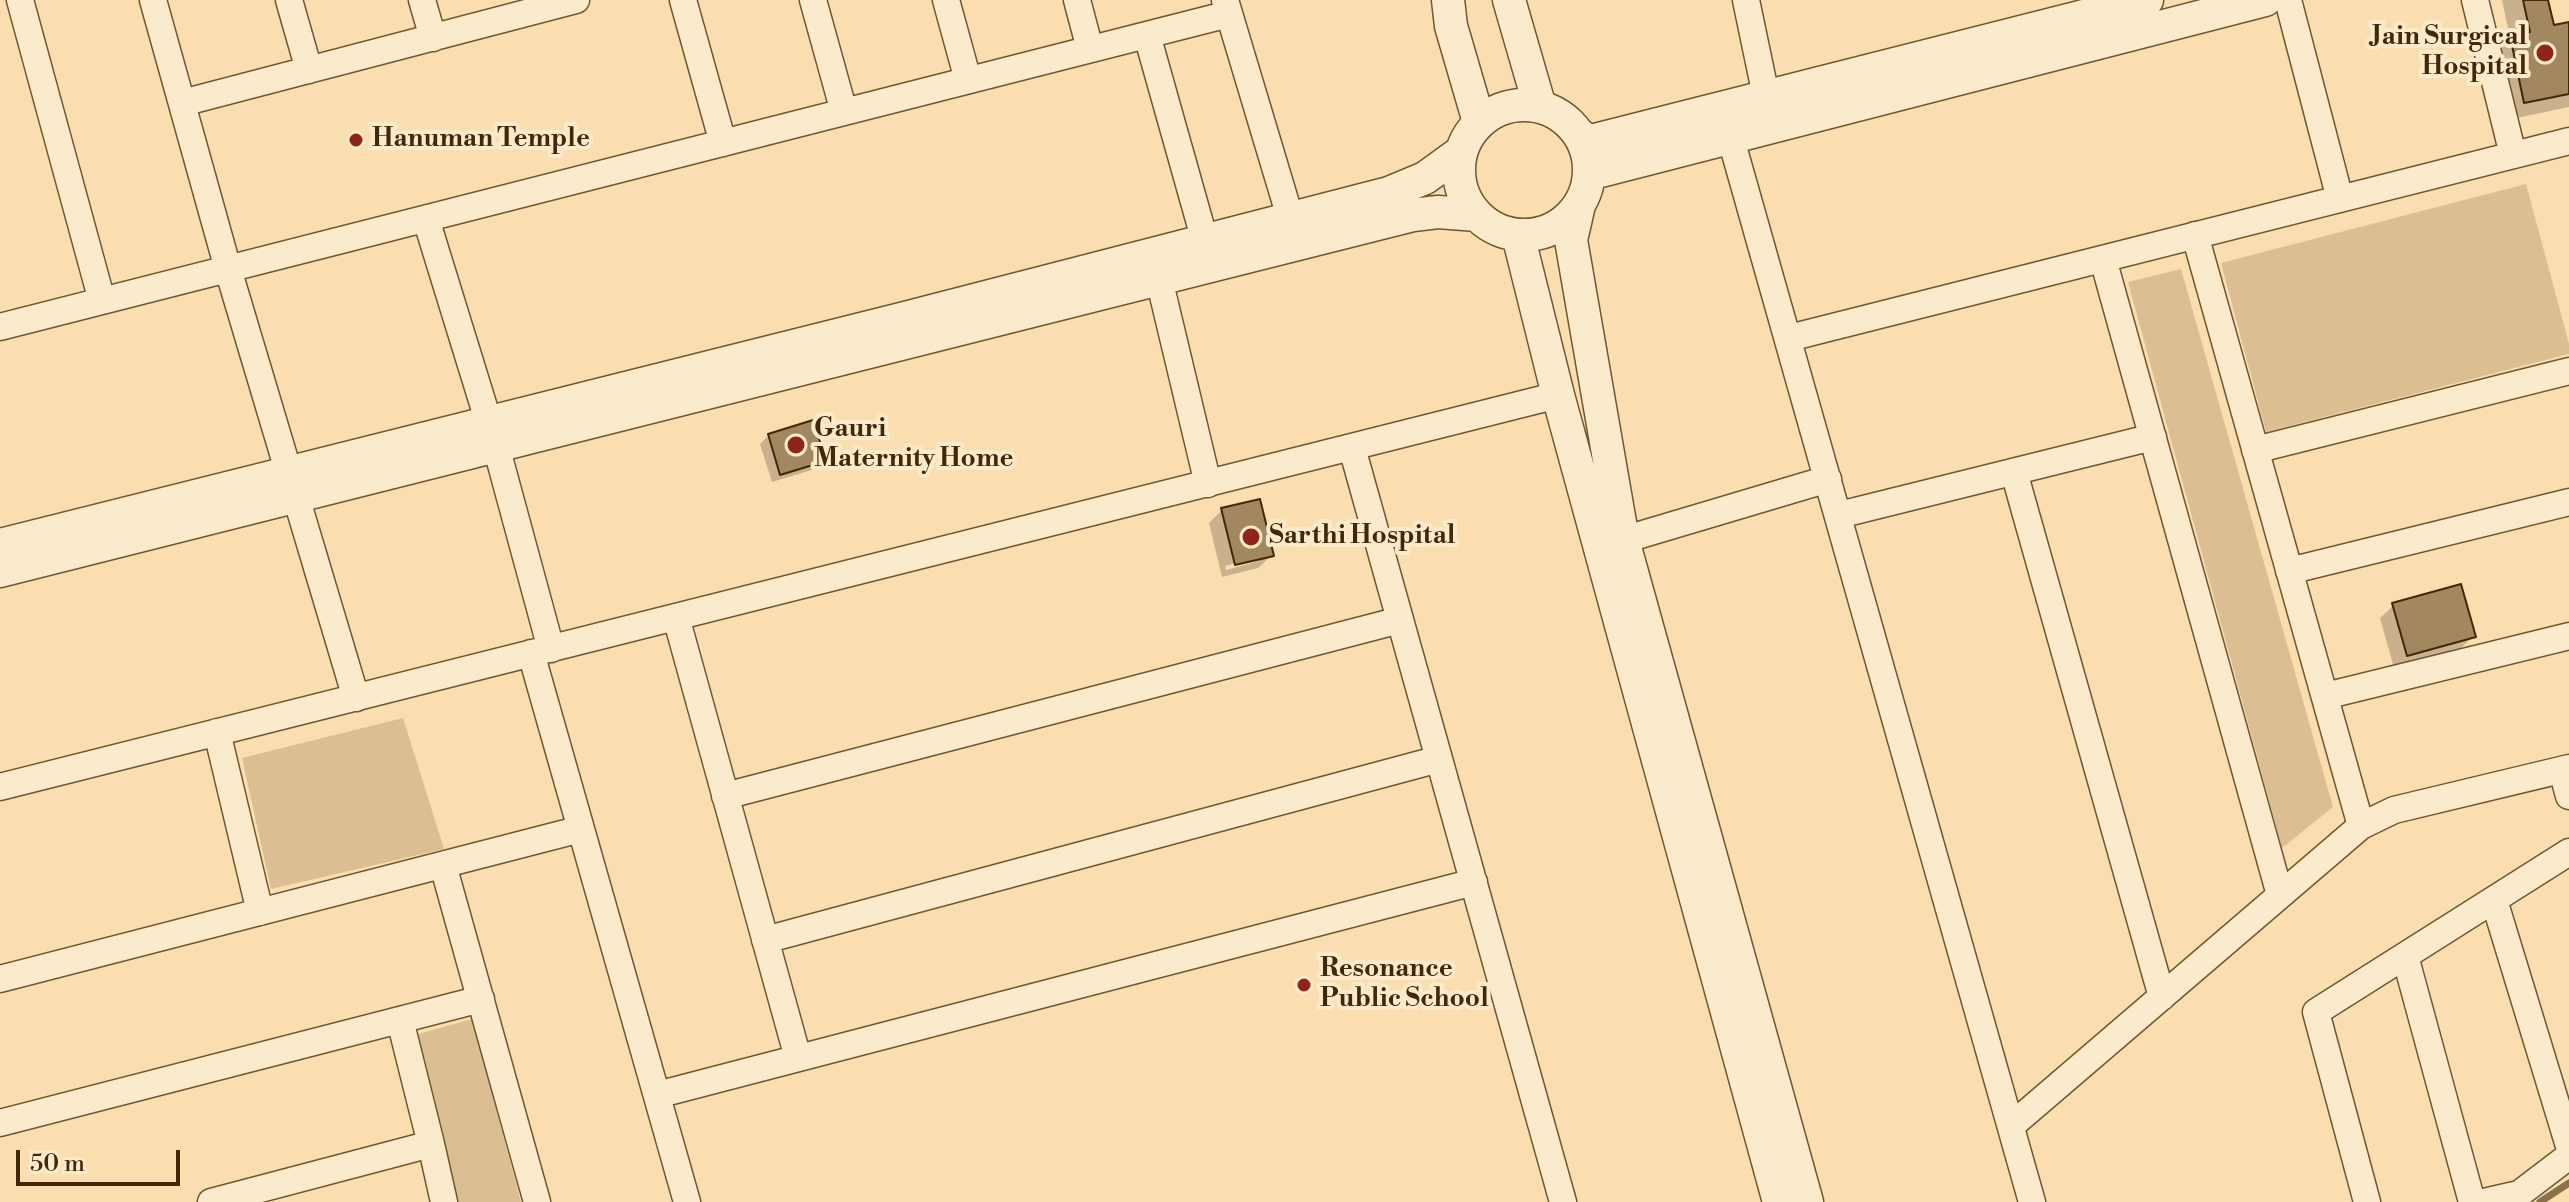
<!DOCTYPE html>
<style>
body{margin:0}
#map{position:relative;width:2569px;height:1202px;overflow:hidden;background:#fadeb0;font-family:"Libre Bodoni",serif}
canvas{display:block}
.scale{position:absolute;left:16px;top:1150px;width:164px;height:36px;box-sizing:border-box;border:4px solid #422807;border-top:0;padding-left:10px;font-size:24px;line-height:28px;white-space:nowrap;color:#422807;-webkit-text-stroke:6px #fceacc;paint-order:stroke}
</style>
<div id="map">
<canvas width="2569" height="1202"></canvas>
<div class="scale">50 m</div>
</div>
<script>
const g = document.querySelector('canvas').getContext('2d');
g.lineJoin = 'round';
function fillPath(path, color) { g.fillStyle = color; g.fill(path, 'evenodd'); }
function strokePath(path, color, width, dash) { g.strokeStyle = color; g.lineWidth = width; g.lineCap = dash ? 'butt' : 'round'; g.setLineDash(dash || []); g.stroke(path); }
function label(font, color, halo, rows, align = 'center') {
  g.font = font + ' "Libre Bodoni",serif'; g.lineWidth = 8; g.setLineDash([]); g.textBaseline = 'middle'; g.strokeStyle = halo; g.fillStyle = color; for (const [text, x, y, turn = 0] of rows) {
    g.save(); g.translate(x, y); g.rotate((+turn || 0) * Math.PI / 180); g.textAlign = isNaN(turn) ? turn : align; if (halo) g.strokeText(text, 0, 0); g.fillText(text, 0, 0); g.restore();
  }
}
fillPath(new Path2D(`
 M2526,184l43,160v10l-303,78 -45,-169z
 M2181,269l152,538 -51,41 -154,-566z
 M403,718l41,131 -173,40 -29,-131z
 M472,1019l49,183h-65l-45,-166z`), '#dbbf93');
fillPath(new Path2D(`
 M2502,0h44l6,28 17,-4v83l-62,13 -14,-64 17,-18z
 M769,435l55,25 -9,9 -43,13 -12,-38z
 M1222,510l50,45 -14,13 -36,9 -13,-54zM1259,557v4l-33,9 -1,-4z
 M2394,605l79,31 -13,13 -66,19 -14,-50z`), '#0003');
strokePath(new Path2D(`
 M2540,1202l29,-19`), '#8b704a', 7);
const building = new Path2D(`
 M2523,0h25l6,25 15,-3v72l-45,9 -14,-67 20,-4z
 M813,420l13,41 -46,14 -12,-41z
 M1260,499l14,57 -39,9 -14,-57z
 M2461,584l15,53 -69,19 -15,-53z`);
fillPath(building, '#a2875f');
strokePath(building, '#422807', 2);
const minor = new Path2D(`
 M20,0l82,301
 M153,0l75,269 128,429
 M289,0l20,70
 M422,0l11,38
 M683,0l40,143
 M813,0l31,112
 M946,0l22,80
 M1077,0l13,49
 M1225,0l71,237
 M1746,0l20,96
 M2288,0l52,199
 M2475,0l38,155
 M1147,35l58,206
 M182,103l394,-103
 M1725,118l307,1084
 M426,219l70,227 55,203
 M2195,235l166,591
 M2103,259l177,636
 M1155,262l53,222
 M0,327l1229,-313
 M1789,338l780,-197
 M1352,448l211,754
 M2255,450l314,-79
 M2014,472l148,525
 M1839,515l314,-78
 M1623,540l205,-61
 M2289,571l280,-69
 M676,617l122,441
 M531,653l156,549
 M2325,696l244,-60
 M217,732l43,180
 M2562,770l7,26
 M0,787l1558,-392
 M725,796l675,-176
 M443,865l94,337
 M2494,900l75,246
 M765,940l674,-181
 M2405,956l67,246
 M0,979l581,-150
 M657,1095l817,-213
 M0,1123l481,-124
 M2011,1126l350,-300 33,-16 175,-42
 M431,1144l13,58
 M211,1202l220,-58 -31,-124
 M2367,1202l-51,-190 253,-160
 M2484,1202l35,-8 50,-38`);
const tertiary = new Path2D(`
 M1448,0l3,26 28,96
 M1509,0l31,107
 M1459 170a65 65 0 1 1 130 0a65 65 0 1 1-130 0Z
 M1579,134l8,8 560,-142
 M1589,174l676,-174
 M1579,205l-8,35 52,300 184,662
 M1518,235l40,160 221,807
 M0,545l901,-226 488,-126 36,-15 36,-26
 M0,571l1413,-356 25,-3 39,3`);
strokePath(minor, '#705631', 29);
strokePath(tertiary, '#705631', 35);
strokePath(minor, '#fceacc', 26);
strokePath(tertiary, '#fceacc', 32);
for (const [x, y, r, color] of [
 [2545,53,10,"#8f2418"],
 [356,140,8,"#8f2418"],
 [796,445,10,"#8f2418"],
 [1251,537,10,"#8f2418"],
 [1304,985,8,"#8f2418"]
]) { const dot = new Path2D(); dot.arc(x, y, r, 0, 2 * Math.PI); g.fillStyle = color; g.fill(dot); strokePath(dot, '#fceacc', 3); }
label('bold 26px', '#422807', '#fceacc', [
 ["Jain Surgical",2527,38,"right"],
 ["Hospital",2527,68,"right"],
 ["Hanuman Temple",372,140],
 ["Gauri",814,430],
 ["Maternity Home",814,460],
 ["Sarthi Hospital",1269,537],
 ["Resonance",1320,970],
 ["Public School",1320,1000]
], 'left');
</script>
